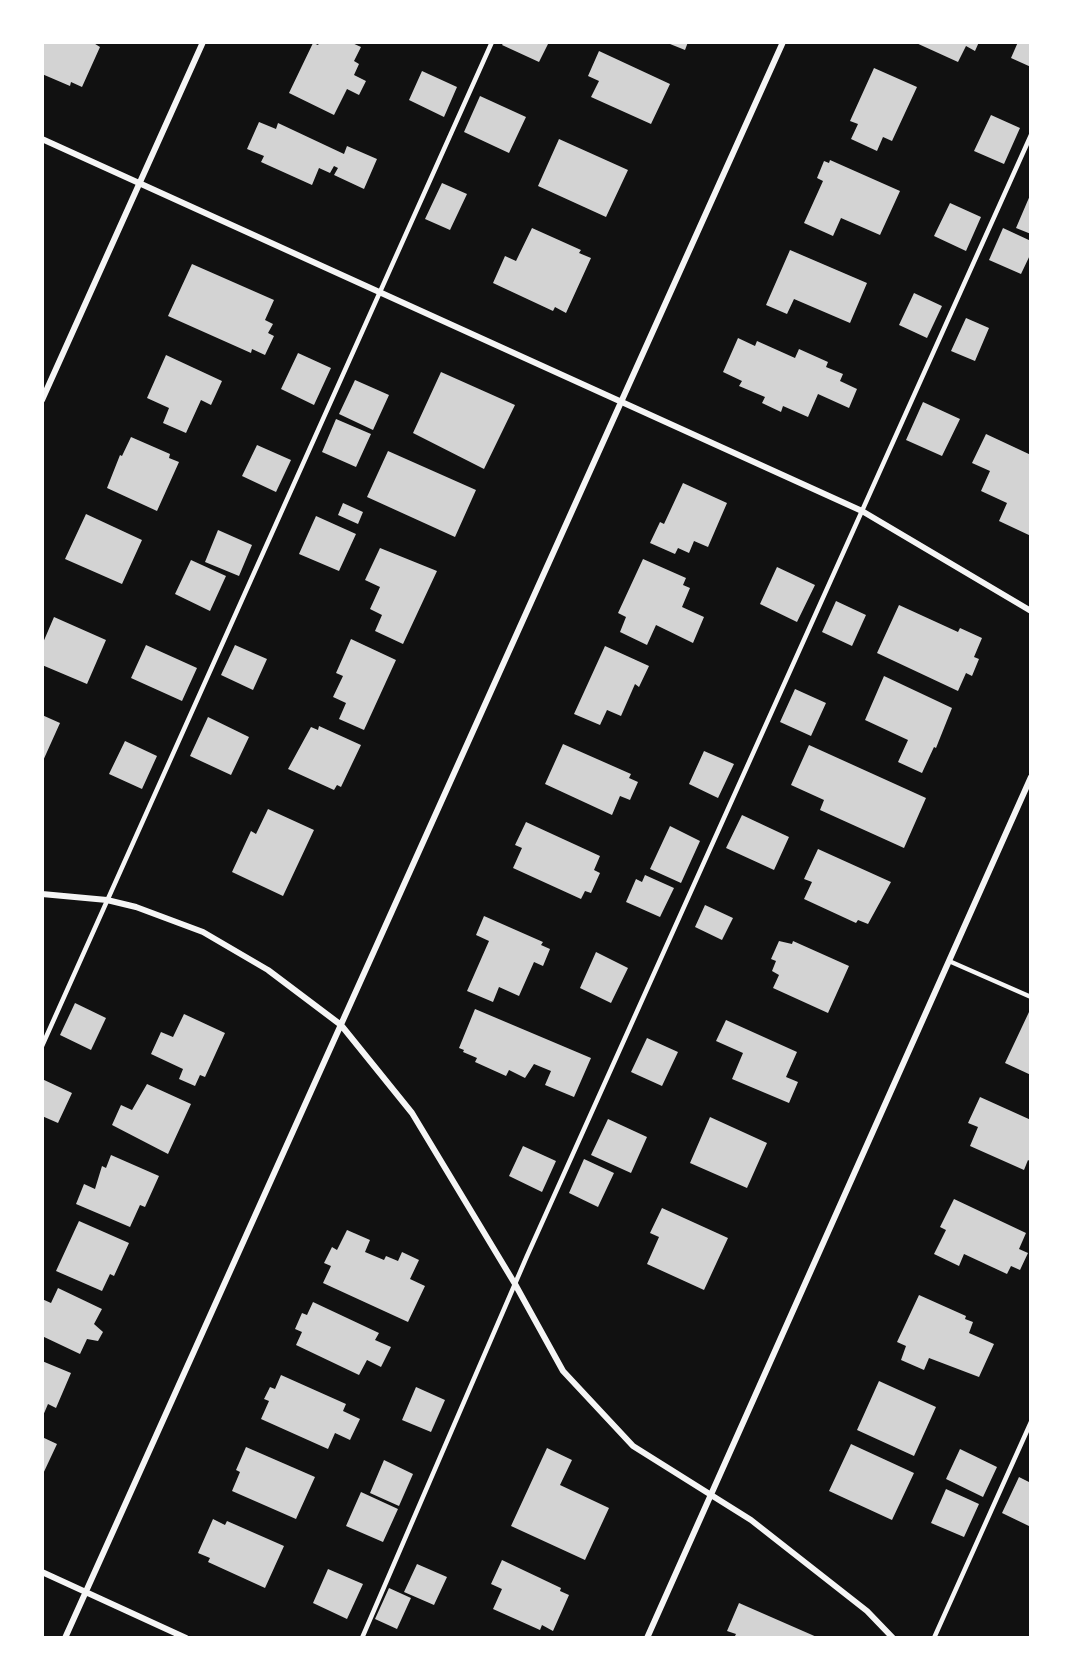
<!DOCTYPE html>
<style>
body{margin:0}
#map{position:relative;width:1073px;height:1680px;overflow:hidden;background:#111;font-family:Helvetica,sans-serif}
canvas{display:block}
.frame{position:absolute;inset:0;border:44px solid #fff;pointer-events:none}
</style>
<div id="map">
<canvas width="1073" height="1680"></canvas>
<div class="frame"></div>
</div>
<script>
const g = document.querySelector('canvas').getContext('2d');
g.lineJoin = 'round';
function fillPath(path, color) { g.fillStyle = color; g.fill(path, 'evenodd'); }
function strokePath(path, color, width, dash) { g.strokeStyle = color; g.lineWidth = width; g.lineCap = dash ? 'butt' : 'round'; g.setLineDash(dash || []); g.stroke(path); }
fillPath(new Path2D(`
 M42,42h50l8,5 -18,40 -11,-5 -1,4 -28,-12z
 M320,42h30l11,5 -7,14 5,3 -5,11 12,6 -7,14 -12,-6 -13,26 -45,-22 24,-50 5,2z
 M504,42h45l-10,20 -37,-17z
 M665,42h23l-3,8z
 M914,42h65l-4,9 -9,-5 -8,16z
 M1018,42h13v25l-20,-9z
 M599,51l71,33 -19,40 -60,-27 8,-16 -11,-5z
 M874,68l43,19 -25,54 -9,-4 -6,14 -26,-12 7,-15 -8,-3z
 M422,71l35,16 -13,30 -35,-17z
 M480,96l46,21 -17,36 -45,-21z
 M991,115l29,13 -16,36 -30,-13z
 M259,122l17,7 2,-6 66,31 3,-8 30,13 -13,30 -30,-14 4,-7 -4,-2 -4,7 -11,-5 -7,17 -51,-23 3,-6 -17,-7z
 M559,139l69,31 -22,47 -68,-31z
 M830,160l70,31 -20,44 -39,-17 -8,18 -29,-13 19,-42 -6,-3 7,-17 5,2z
 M442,183l25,11 -17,36 -25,-11z
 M1031,193v41l-15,-6z
 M950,203l31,14 -15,34 -32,-15z
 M532,228l49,22 -2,3 12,5 -25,55 -11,-6 -2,4 -60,-28 12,-27 11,5z
 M1003,228l28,13v12l-10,21 -32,-14z
 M790,250l77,33 -17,40 -56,-24 -7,15 -21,-9z
 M192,264l82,36 -9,20 8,4 -5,9 6,3 -9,19 -13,-6 -1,4 -83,-37z
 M914,293l28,13 -15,32 -28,-13z
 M966,318l23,10 -14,33 -24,-10z
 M738,338l17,8 2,-5 38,17 4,-9 29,13 -2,5 17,7 -3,7 17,8 -8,19 -31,-14 -10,23 -25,-11 -2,6 -19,-9 3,-6 -26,-11 3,-5 -19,-9z
 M298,353l33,15 -17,37 -33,-16z
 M166,355l56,26 -11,24 -10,-5 -15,33 -23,-10 6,-15 -22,-10z
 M441,372l74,33 -31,64 -71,-36z
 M355,380l34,15 -16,35 -34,-16z
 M923,402l37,17 -18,37 -36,-16z
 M336,419l35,15 -15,33 -34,-15z
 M986,434l45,21v81l-32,-15 8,-18 -26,-12 9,-20 -18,-8z
 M131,437l39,17 -1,4 10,4 -22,49 -50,-23 13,-33 2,1z
 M257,445l34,15 -15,32 -34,-16z
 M388,451l88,39 -21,47 -88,-40z
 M683,483l44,20 -19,44 -14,-6 -5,12 -11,-5 -3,6 -25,-11 10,-21 4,2z
 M343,503l20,9 -5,12 -20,-9z
 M86,514l56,26 -20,44 -57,-25z
 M316,516l40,18 -17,37 -40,-17z
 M218,530l34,15 -13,31 -34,-14z
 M380,548l57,23 -34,73 -28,-13 7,-16 -12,-6 10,-22 -15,-7z
 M643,559l43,19 -3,7 7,3 -8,19 22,10 -11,26 -37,-18 -9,20 -27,-13 6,-15 -8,-4z
 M191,560l35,16 -16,35 -35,-17z
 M777,567l38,18 -18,37 -37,-18z
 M836,601l30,14 -14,31 -30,-14z
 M899,605l59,27 2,-4 22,10 -8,19 5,2 -7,17 -6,-3 -8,18 -81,-38z
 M54,617l52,23 -19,44 -45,-19v-20z
 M351,639l45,21 -32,70 -25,-11 7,-16 -13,-6 10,-21 -7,-3z
 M146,645l51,23 -15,33 -51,-23z
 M235,645l32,14 -14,31 -32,-15z
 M605,646l44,20 -10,21 -4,-3 -14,32 -14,-6 -7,15 -26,-11z
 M884,676l68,32 -16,40 -2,-1 -12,26 -24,-11 10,-22 -43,-20z
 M795,689l31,14 -15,33 -31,-14z
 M42,715l18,8 -18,40z
 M208,717l41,20 -18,38 -41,-19z
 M319,726l42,19 -20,42 -4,-2 -3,5 -46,-21 23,-42 7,3z
 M125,741l32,15 -15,33 -33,-15z
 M563,744l68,30 -2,4 9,4 -8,18 -10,-4 -8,19 -67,-31z
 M809,745l117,53 -22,50 -84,-38 4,-10 -33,-15z
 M704,751l30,13 -16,34 -29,-14z
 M268,809l46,21 -31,66 -51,-24 19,-41 5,3z
 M742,815l47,22 -15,33 -48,-22z
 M526,822l74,34 -6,14 6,3 -9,20 -6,-2 -4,8 -68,-31 9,-20 -7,-3z
 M670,826l30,15 -19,42 -31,-14z
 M818,849l73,33 -23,42 -10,-4 -2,3 -52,-24 8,-17 -8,-3z
 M645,875l29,13 -14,29 -34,-15 10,-23 6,3z
 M705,905l28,13 -11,22 -27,-13z
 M484,916l59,26 -2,3 9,4 -7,17 -9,-4 -15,34 -20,-9 -6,15 -26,-11 22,-50 -13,-6z
 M779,941l13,3 1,-3 56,25 -21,47 -55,-25 6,-13 -7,-4 4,-10 -5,-2z
 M596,952l32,16 -17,35 -31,-15z
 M75,1003l31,15 -15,32 -31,-15z
 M475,1009l116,49 -17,39 -29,-12 6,-14 -17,-7 -9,14 -16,-8 -3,6 -31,-14 2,-4 -14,-6 1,-2 -5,-2z
 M1029,1012l2,1v62l-26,-12z
 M184,1014l41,19 -20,44 -5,-2 -5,11 -16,-7 4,-10 -32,-15 10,-22 12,5z
 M726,1020l71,32 -11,25 12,5 -9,21 -57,-24 11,-26 -27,-12z
 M647,1038l31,14 -16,34 -31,-14z
 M42,1079l30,14 -14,30 -16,-7z
 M147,1084l44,20 -23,50 -56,-29 9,-20 11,5z
 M980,1097l51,23v42l-3,-2 -4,10 -54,-24 8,-19 -10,-4z
 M710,1117l57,26 -20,45 -57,-25z
 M608,1119l39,18 -16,36 -40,-18z
 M523,1146l33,15 -14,31 -33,-16z
 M111,1155l48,21 -14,31 -5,-2 -10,22 -54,-23 8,-20 11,5 7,-23 4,2z
 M584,1159l30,14 -16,34 -29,-14z
 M954,1199l72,34 -7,16 9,4 -8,17 -9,-4 -4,8 -43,-20 -5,12 -25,-12 12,-24 -6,-3z
 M662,1208l66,30 -24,52 -57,-26 12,-27 -9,-4z
 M79,1221l50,22 -15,33 -4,-2 -8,17 -46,-20z
 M347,1230l23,10 -5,12 19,8 2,-4 12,5 4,-9 17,8 -9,19 15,7 -17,36 -85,-39 8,-17 -7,-3 8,-16 5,3z
 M58,1288l44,21 -8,15 9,8 -5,9 -11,-2 -7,15 -38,-18v-37l9,4z
 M919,1295l47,21 -1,3 8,3 -4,11 25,11 -15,33 -50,-19 -5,12 -23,-10 5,-14 -9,-4z
 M313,1302l66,31 -4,7 16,7 -10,20 -14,-7 -8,15 -63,-30 6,-13 -7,-3 7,-16 5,2z
 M42,1361l29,12 -15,35 -8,-4 -6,14z
 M281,1375l65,29 -3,7 17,8 -10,21 -15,-7 -7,16 -67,-30 8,-18 -5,-2 6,-12 5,2z
 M879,1381l57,26 -22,49 -57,-26z
 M416,1387l29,13 -14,32 -29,-12z
 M42,1437l15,7 -15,32z
 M851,1444l63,29 -22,47 -63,-29z
 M246,1447l69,30 -19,42 -64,-28 8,-19 -4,-2z
 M547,1448l25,12 -12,25 49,23 -24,52 -74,-34z
 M960,1449l37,18 -14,30 -37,-18z
 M384,1460l29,14 -14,32 -29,-13z
 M1019,1477l12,6v44l-29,-14z
 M946,1489l33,15 -15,33 -33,-14z
 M361,1492l37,17 -15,33 -37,-16z
 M213,1519l12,6 2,-4 57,25 -19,42 -57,-26 2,-4 -12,-5z
 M502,1560l59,28 -1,3 9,4 -16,36 -11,-6 -2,5 -47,-21 9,-20 -11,-5z
 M417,1564l30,13 -13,28 -30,-13z
 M328,1569l35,15 -16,35 -34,-16z
 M389,1588l22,10 -14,31 -22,-10z
 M739,1603l80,35h-85l2,-4 -9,-3z`), '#d3d3d3');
strokePath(new Path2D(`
 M949,961l82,36
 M42,1046l450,-1004
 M362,1638l165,-382 504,-1121
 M934,1638l97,-216`), '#f5f5f5', 4.5);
strokePath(new Path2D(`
 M42,139l820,372 169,100
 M42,400l161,-358
 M42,894l65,6 29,7 67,25 65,38 73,55 71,88 103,171 48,87 70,75 118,74 116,91 26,27
 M42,1572l144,66
 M65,1638l718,-1596
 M647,1638l384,-861`), '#f5f5f5', 6);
</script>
